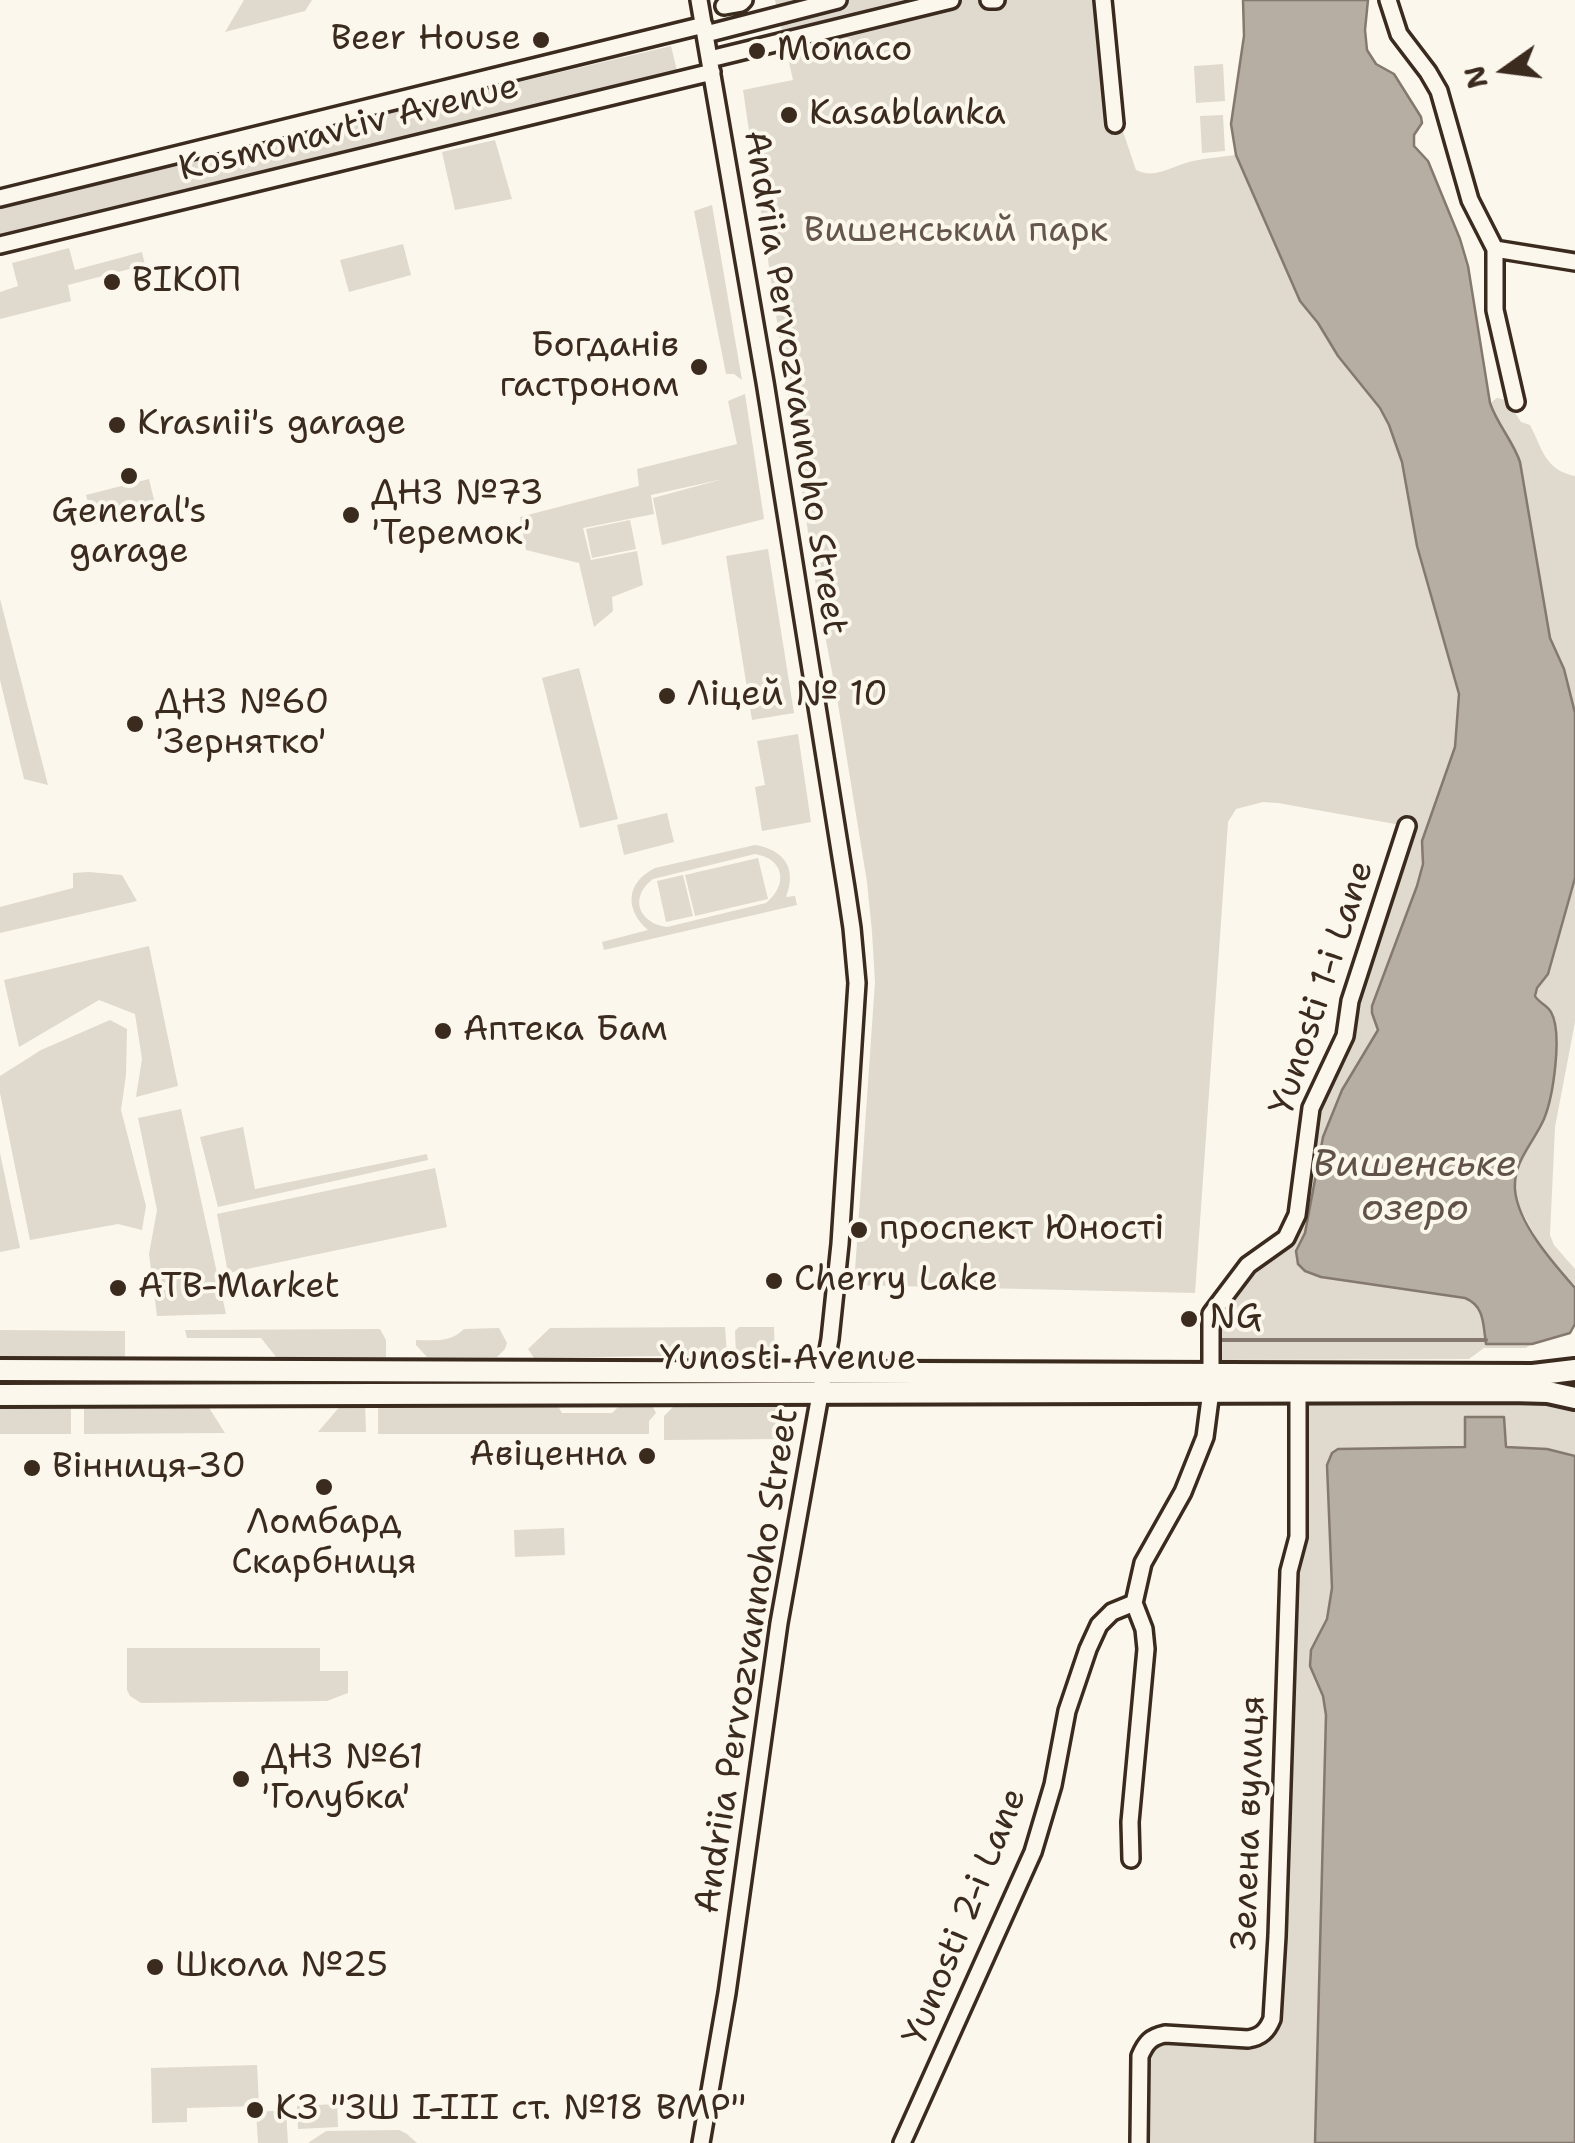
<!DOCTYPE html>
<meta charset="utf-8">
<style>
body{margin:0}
#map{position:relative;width:1575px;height:2143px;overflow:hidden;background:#fbf7ec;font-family:"Shantell Sans",sans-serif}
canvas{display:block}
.north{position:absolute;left:1455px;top:20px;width:100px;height:100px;-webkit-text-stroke:8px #fbf7ec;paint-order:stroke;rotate:256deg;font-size:28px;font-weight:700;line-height:40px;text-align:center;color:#3b2a1e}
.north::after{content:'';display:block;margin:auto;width:35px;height:45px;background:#3b2a1e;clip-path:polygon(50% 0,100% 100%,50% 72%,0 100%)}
</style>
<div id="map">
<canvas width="1575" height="2143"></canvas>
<div class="north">N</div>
</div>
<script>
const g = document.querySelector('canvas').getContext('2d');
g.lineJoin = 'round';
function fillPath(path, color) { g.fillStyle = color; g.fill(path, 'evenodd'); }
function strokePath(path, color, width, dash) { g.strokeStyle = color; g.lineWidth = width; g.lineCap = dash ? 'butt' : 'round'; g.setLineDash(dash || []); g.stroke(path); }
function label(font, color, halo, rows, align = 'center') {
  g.font = font + ' "Shantell Sans",sans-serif'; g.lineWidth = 8; g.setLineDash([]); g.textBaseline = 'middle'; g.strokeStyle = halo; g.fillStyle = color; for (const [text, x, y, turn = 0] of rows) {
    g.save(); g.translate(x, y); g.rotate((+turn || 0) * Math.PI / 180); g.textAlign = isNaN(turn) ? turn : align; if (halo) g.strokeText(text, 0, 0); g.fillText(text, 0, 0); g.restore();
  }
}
fillPath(new Path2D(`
 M244,0h68l-7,11 -80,21z
 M775,0h328l9,99 24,71c20,10 37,-5 57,-9 14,-3 28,-4 43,-6l64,146 18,22 20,33 42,52 9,17 13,37 15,84 41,140c9,53 -19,101 -34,150 -4,12 0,25 -4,38 -12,45 -31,88 -48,132v7l6,17 -5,10 92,258 11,4 4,6 27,4 25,32 -6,4h-42l-15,11 -258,1 3,-52 72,-70 22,-117 26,-66 72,-229 -128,-23 -15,-1 -27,7 -8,13 -33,471 -341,-8 21,-303 -3,-50 -5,-50 -30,-184 -20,-105 -74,-503 50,-10z
 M671,46l7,29 -678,164v-34z
 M1223,64l2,37 -29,2 -2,-37z
 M1223,115l2,36 -23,2 -2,-37z
 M495,140l17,59 -57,11 -13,-58z
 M712,205l30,175 -8,-6h-8l-32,-163z
 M403,244l8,31 -62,17 -9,-32z
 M69,248l6,22 67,-18 3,13 -77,20 3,16 -71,18v-27l18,-6 -6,-23z
 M745,394l19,125 -102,26 -9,-47 70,-19 -72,16 3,19 -71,14 8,32 46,-9 6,34 -31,12 1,14 -19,16 -15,-64 -53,-13 -6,-33 119,-31 -2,-17 100,-25 -9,-43z
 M1497,398l10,2 14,22 9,3c13,25 15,45 45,51v236l-11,-43 -14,-31 -30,-176c-7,-22 -23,-38 -30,-59z
 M149,479l7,29 -62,16 -8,-29z
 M630,520l6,29 -44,9 -6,-29z
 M768,549l26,164 -42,7 -26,-164z
 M0,599l48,186 -24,-6 -24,-99z
 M579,668l39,151 -38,9 -38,-150z
 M798,734l13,88 -49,9 -7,-44 10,-2 -8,-44z
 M667,813l7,29 -50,13 -7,-30z
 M755,845c30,5 42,24 31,52l9,-1 2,9 -193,45 -2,-8 46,-12c-23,-20 -23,-47 7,-62zM755,854c30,5 33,31 11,49l-99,24c-29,-4 -38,-30 -14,-48z
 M758,858l10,41 -73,17 -10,-41z
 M89,872l33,3 15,26 -137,32v-26l73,-19v-15z
 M683,875l10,41 -27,6 -9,-41z
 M1575,878v144l-20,105 -5,108 4,10 21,24v19l-30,-34 -26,-48 -4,-18 2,-23 27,-47 4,-109 -10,-8 -2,-9 12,-18z
 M149,946l29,140 -42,11 6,-38 -7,-45 -36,-14 -80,47 -15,-67z
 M110,1020l17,9 -1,46 -5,35 25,96 -4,24 -24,-6 -88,16 -30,-147v-17l41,-26z
 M181,1109l45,205 -69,2 -8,-62 8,-44 -19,-92z
 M243,1127l12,62 172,-35 1,6 -210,47 -18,-70z
 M0,1153l20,95 -20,4z
 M435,1168l12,59 -219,46 -11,-59z
 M725,1327l2,28 -193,3 -6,-9 22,-21z
 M739,1327h35l1,27 -39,1 -1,-24z
 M499,1328l8,15 -2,6 -8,8h-70l-11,-12v-5c19,0 34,3 48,-11z
 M380,1329l6,11v17l-109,1 -16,-20h-74l-2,-8z
 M0,1330l125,1v27h-125z
 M905,1358l216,2 -29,14 -187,-2z
 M263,1379v7l-263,1v-7z
 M1298,1401h245l32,7v48l-28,-7 -42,-2 -1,-30h-39l1,30 -128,2 -9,9 -2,7 5,123 -5,31 -16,31 1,22 11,24 3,19 -11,428h-176l1,-87 14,-20 93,3 21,-10z
 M206,1403l19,30 -141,1v-28z
 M782,1403l-1,36 -117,1v-24l11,-11z
 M342,1404h23l1,28h-48z
 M378,1405l180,1 4,7h50l7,-7 33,-1 4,8 -7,8v13h-271z
 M0,1407h71v27h-71z
 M564,1528l1,27 -50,2 -1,-27z
 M127,1648h193v23h28v22l-21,8 -186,2 -11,-7 -3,-6z
 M257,2065l2,41 -72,2v14l-35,1 -1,-55z
 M337,2104l1,23 -40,2 -1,-23z
 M286,2110l2,33h-30l-2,-31z
 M399,2130l8,4 10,9h-109l18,-12z`), '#dfd9ce');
const water = new Path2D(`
 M1243,0h125l-3,30 2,20 9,14 18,10 27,43 1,6 -8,12v11l14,15 32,78 8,27 22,137c7,21 23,38 30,59l30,176 14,31 11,44v165l-27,96 -11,14 -2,8c4,7 12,9 16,16 12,21 2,85 -7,107 -11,25 -31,42 -29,71 3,34 39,74 60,98v36l-5,9 -38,11h-46c-3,-19 -1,-38 -21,-46l-144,-21 -16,-6 -7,-7 -2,-13 9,-18 18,-96 19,-47 36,-60 -6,-17v-7l45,-120 6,-22 -1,-23 33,-94 4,-53 -42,-148 -15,-84 -13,-37 -9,-17 -42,-52 -20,-33 -18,-22 -64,-146 -5,-31 13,-88z
 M1465,1417h39l2,30 41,2 28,7v687h-260l11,-428 -3,-19 -13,-30 1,-16 16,-31 5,-31 -5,-123 5,-12 6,-4 127,-2z`);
fillPath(water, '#b6aea2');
strokePath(water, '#85796d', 2.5);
strokePath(new Path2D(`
 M1219,1340h267`), '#85796d', 4);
const minor = new Path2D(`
 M699,0l66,382 81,506 6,40 5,55 -17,261 -10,95 -51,284 -52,370 -26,150
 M989,0h7
 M1103,0l12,124
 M1388,0l11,34 29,38 11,19 31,109 25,49 80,13
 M724,6l17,-3 3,-3
 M706,34l132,-34
 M710,59l241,-59
 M0,198l704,-173
 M0,245l712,-173
 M1495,249v61l21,92
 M1131,1859l-1,-37 16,-173 -2,-20 -10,-26
 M902,2143l131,-291 20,-67 14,-74 21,-62 11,-24 13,-13 22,-9 9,-40 40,-71 22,-55 6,-46v-77l37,-49 38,-27 11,-23 14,-107 34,-72 5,-35 57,-175
 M1139,2143l1,-87c6,-14 11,-19 25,-22l83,5c13,-2 19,-8 24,-20l5,-83 12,-365 9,-34v-146`);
const major = new Path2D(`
 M0,1370l1533,5 42,-5
 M0,1395l1511,-4 37,1 27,6`);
strokePath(minor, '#3b2a1e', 22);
strokePath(major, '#3b2a1e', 28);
strokePath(minor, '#fbf7ec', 15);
strokePath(major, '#fbf7ec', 20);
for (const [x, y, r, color] of [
 [541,40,10,"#3b2a1e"],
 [757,51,10,"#3b2a1e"],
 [789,115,10,"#3b2a1e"],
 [112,282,10,"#3b2a1e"],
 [699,367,10,"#3b2a1e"],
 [117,425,10,"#3b2a1e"],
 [129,476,10,"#3b2a1e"],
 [351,515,10,"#3b2a1e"],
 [667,696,10,"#3b2a1e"],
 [135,724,10,"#3b2a1e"],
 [443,1031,10,"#3b2a1e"],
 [859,1230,10,"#3b2a1e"],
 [774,1281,10,"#3b2a1e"],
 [118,1288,10,"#3b2a1e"],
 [1189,1319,10,"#3b2a1e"],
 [647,1456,10,"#3b2a1e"],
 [32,1468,10,"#3b2a1e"],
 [324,1487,10,"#3b2a1e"],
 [241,1779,10,"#3b2a1e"],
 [155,1967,10,"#3b2a1e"],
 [255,2110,10,"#3b2a1e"]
]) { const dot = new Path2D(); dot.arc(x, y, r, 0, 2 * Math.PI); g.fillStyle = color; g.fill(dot); strokePath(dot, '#fbf7ec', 4); }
label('35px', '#3b2a1e', '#fbf7ec', [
 ["Beer House",521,40,"right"],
 ["Monaco",777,51],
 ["Kasablanka",809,115],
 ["ВІКОП",132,282],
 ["Богданів",679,347,"right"],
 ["гастроном",679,387,"right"],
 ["Krasnii's garage",137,425],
 ["ДНЗ №73",371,495],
 ["'Теремок'",371,535],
 ["General's",129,513,"center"],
 ["garage",129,553,"center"],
 ["Ліцей № 10",687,696],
 ["ДНЗ №60",155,704],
 ["'Зернятко'",155,744],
 ["Аптека Бам",463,1031],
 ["проспект Юності",879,1230],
 ["Cherry Lake",794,1281],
 ["ATB-Market",138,1288],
 ["NG",1209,1319],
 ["Авіценна",627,1456,"right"],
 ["Вінниця-30",52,1468],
 ["Ломбард",324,1524,"center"],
 ["Скарбниця",324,1564,"center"],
 ["ДНЗ №61",261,1759],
 ["'Голубка'",261,1799],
 ["Школа №25",175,1967],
 ["КЗ \"ЗШ І-ІІІ ст. №18 ВМР\"",275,2110]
], 'left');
label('35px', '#3b2a1e', '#fbf7ec', [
 ["Kosmonavtiv Avenue",349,129,-14],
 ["Andriia Pervozvannoho Street",794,383,81],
 ["Yunosti 1-i Lane",1323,988,-72],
 ["Yunosti Avenue",788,1360],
 ["Andriia Pervozvannoho Street",748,1661,-81],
 ["Зелена вулиця",1250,1823,-88],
 ["Yunosti 2-i Lane",966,1917,-68]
]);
label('35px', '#64564a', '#fbf7ec', [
 ["Вишенський парк",956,232]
]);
label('italic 38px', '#605246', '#fbf7ec', [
 ["Вишенське",1415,1166],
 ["озеро",1415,1210]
]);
</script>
